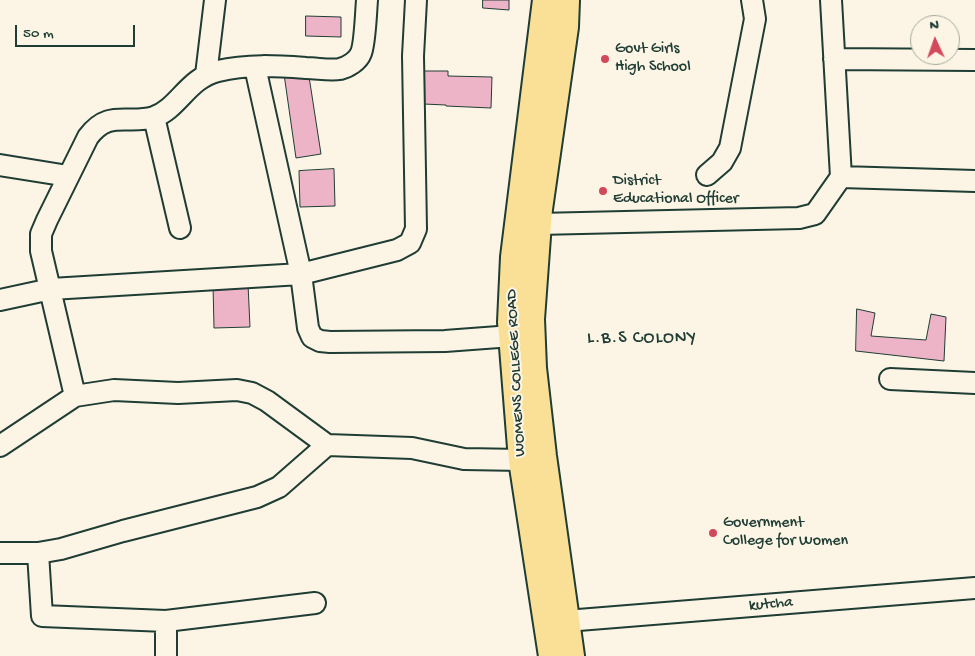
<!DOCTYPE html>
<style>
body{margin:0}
#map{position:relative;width:975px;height:656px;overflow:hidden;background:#fcf5e5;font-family:"Gochi Hand",sans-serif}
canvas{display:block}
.north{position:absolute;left:910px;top:15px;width:50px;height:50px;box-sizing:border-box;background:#fcf5e5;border:1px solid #a4ab9e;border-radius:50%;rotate:357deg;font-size:14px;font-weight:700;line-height:20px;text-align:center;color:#1f3d34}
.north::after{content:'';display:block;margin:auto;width:18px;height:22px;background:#d1495b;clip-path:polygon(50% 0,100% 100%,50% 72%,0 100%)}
.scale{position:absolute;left:15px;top:25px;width:120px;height:22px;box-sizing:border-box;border:2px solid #1f3d34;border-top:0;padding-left:6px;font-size:15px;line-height:18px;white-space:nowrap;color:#1f3d34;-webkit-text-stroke:4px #fcf5e5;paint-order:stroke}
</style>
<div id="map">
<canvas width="975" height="656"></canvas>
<div class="north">N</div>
<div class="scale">50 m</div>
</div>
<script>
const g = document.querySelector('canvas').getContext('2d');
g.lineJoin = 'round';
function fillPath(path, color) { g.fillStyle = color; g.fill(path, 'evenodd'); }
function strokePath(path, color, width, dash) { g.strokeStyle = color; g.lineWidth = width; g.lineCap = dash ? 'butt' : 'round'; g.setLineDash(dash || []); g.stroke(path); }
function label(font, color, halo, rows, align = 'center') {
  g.font = font + ' "Gochi Hand",sans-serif'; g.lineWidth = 4; g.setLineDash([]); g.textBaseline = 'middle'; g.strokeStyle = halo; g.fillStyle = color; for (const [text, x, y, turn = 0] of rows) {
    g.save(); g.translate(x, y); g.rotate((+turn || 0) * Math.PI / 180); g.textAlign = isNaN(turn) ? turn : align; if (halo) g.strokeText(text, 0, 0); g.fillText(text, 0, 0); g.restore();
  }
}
const building = new Path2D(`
 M483,0h26v10l-26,-2z
 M306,16l35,1v20l-35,-1z
 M308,70l13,84 -25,4 -12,-84z
 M423,71h25v5l44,1 -1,31 -45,-2v-1l-23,-1z
 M334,169l1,37 -35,1 -1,-36z
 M248,284l2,43 -36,1 -1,-43z
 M857,309l18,4 -4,23 55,4 5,-26 15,3 -2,44 -88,-10z`);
fillPath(building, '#edb4c8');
strokePath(building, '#1f3d34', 1);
const minor = new Path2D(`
 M834,59l141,1
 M255,67l46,207 7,54 4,9 8,4 10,1 115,-1 67,-5
 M206,75l9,-75
 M154,117l26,111
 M0,165l68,11
 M707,175l15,-13 8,-14 25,-129 -3,-19
 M841,177l134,4
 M538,224l261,-6 16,-4 26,-37 -10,-177
 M0,300l51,-11 250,-15 96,-24 13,-7 6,-14 -3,-173 3,-56
 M890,379l85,4
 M75,396l39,-6 64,3 59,-3 15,3 15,8 60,44 85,3 52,11 58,1
 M0,446l75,-50 -34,-145v-17l6,-14 41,-83c21,-28 39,-12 66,-20 24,-8 34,-39 64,-46 29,-7 59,-5 88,-3 11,0 24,3 34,1 8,-2 18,-8 21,-16 4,-9 5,-41 6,-53
 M0,553h38l23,-4 62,-18 134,-34 22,-10 48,-42
 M38,553l4,63 124,5
 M566,621l409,-33
 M166,656v-35l149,-18`);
const major = new Path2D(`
 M546,0l-32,257 -3,65 11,138 30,196
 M566,0l-1,27 -26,182 -8,110 2,49 10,88 28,200`);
strokePath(minor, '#1f3d34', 24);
strokePath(major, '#1f3d34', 30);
strokePath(minor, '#fcf5e5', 20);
strokePath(major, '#fadf96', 26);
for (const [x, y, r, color] of [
 [605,59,5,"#d1495b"],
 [603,191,5,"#d1495b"],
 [713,533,5,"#d1495b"]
]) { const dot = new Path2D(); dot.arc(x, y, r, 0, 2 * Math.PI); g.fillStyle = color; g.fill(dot); strokePath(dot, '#fcf5e5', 2); }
label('16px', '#1f3d34', '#fcf5e5', [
 ["Govt Girls",615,50],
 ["High School",615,68],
 ["District",613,182],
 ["Educational Officer",613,200],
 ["Government",723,524],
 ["College for Women",723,542]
], 'left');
label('16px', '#1f3d34', '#fcf5e5', [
 ["WOMENS COLLEGE ROAD",517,373,-93],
 ["kutcha",771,605,-5]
]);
g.letterSpacing = '1px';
label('18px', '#1f3d34', '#fcf5e5', [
 ["L.B.S COLONY",642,339]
]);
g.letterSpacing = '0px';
</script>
